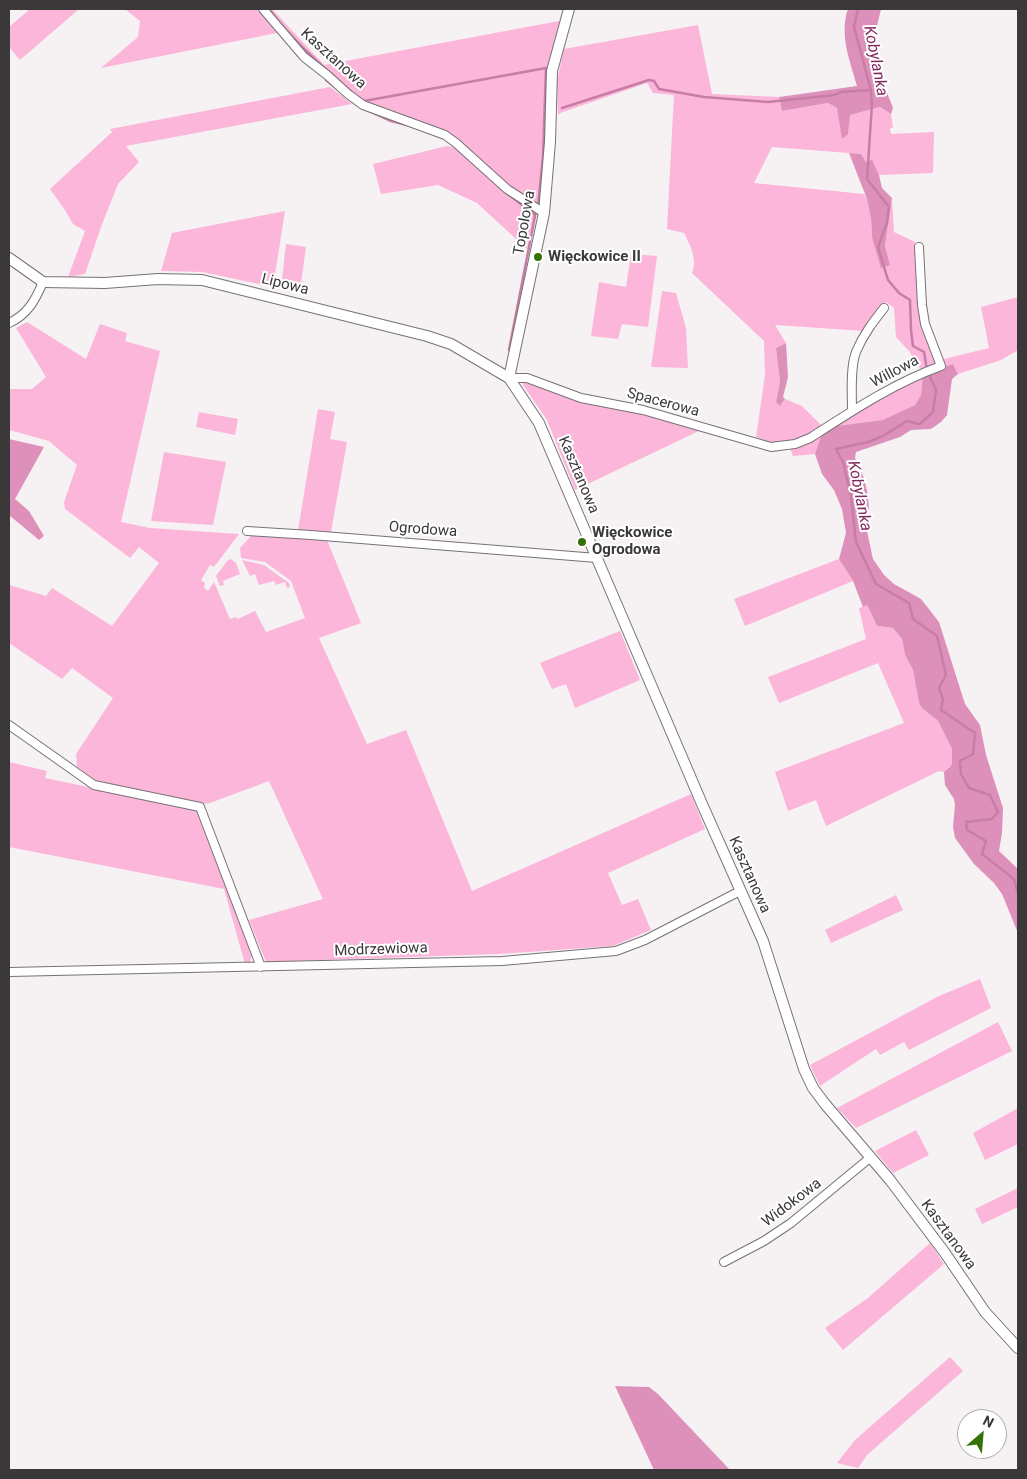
<!DOCTYPE html>
<meta charset="utf-8">
<style>
body{margin:0}
#map{position:relative;width:1027px;height:1479px;overflow:hidden;background:#f6f1f3;font-family:Roboto,sans-serif}
canvas{display:block}
.frame{position:absolute;inset:0;border:10px solid #3a3839;pointer-events:none}
.north{position:absolute;left:957px;top:1409px;width:50px;height:50px;box-sizing:border-box;background:#fff;border:1px solid #b0afb0;border-radius:50%;rotate:27deg;font-size:14px;font-weight:700;line-height:20px;text-align:center;color:#3a3839}
.north::after{content:'';display:block;margin:auto;width:18px;height:22px;background:#357206;clip-path:polygon(50% 0,100% 100%,50% 72%,0 100%)}
</style>
<div id="map">
<canvas width="1027" height="1479"></canvas>
<div class="frame"></div>
<div class="north">N</div>
</div>
<script>
const g = document.querySelector('canvas').getContext('2d');
g.lineJoin = 'round';
function fillPath(path, color) { g.fillStyle = color; g.fill(path, 'evenodd'); }
function strokePath(path, color, width, dash) { g.strokeStyle = color; g.lineWidth = width; g.lineCap = dash ? 'butt' : 'round'; g.setLineDash(dash || []); g.stroke(path); }
function label(font, color, halo, rows, align = 'center') {
  g.font = font + ' Roboto,sans-serif'; g.lineWidth = 4; g.setLineDash([]); g.textBaseline = 'middle'; g.strokeStyle = halo; g.fillStyle = color; for (const [text, x, y, turn = 0] of rows) {
    g.save(); g.translate(x, y); g.rotate((+turn || 0) * Math.PI / 180); g.textAlign = isNaN(turn) ? turn : align; if (halo) g.strokeText(text, 0, 0); g.fillText(text, 0, 0); g.restore();
  }
}
fillPath(new Path2D(`
 M30,9h49l-59,51 -11,-13v-20z
 M125,9h134l18,24 -176,35 37,-31 2,-16z
 M266,9h6l52,56 235,-44 2,2 -7,18 -7,38 -2,78 -7,49 -30,-19 -63,-55 -13,-6 -27,-7 -41,-16 -65,-55z
 M698,25l14,69 67,3 3,14 46,-8 9,5 11,26 1,-19 31,-8 11,7 2,14h-3l1,6 43,-2 -1,41 -54,2 -7,-14 -6,1 -5,-8 -89,-7 -18,36 110,11 3,5 4,20 1,18 18,28 -5,-19 7,-48 2,34 21,10 3,45 5,41 13,35 -15,7 -12,-19 -13,-14 -2,-29 -8,-6 -22,29 -89,-6 11,18 -10,5 4,34 -4,20 5,3 4,-6 17,7 21,21 -25,13 -27,3 -15,-6 9,-62 -1,-34 -72,-68c6,-13 -2,-28 -8,-40l-17,-4 7,-134 -21,-2 -6,-10 -87,30 -2,2 -1,-34 7,-32z
 M330,87l22,17 -226,42 13,16 -21,22 -17,43 -16,47 -17,3 17,-46 -12,-7 -8,-14 -15,-21 62,-57 -2,-3z
 M447,146l8,1 34,32 27,22 19,11 -8,37 -50,-46 -39,-18 -57,9 -8,-30z
 M285,211l-12,76 -71,-15 -41,-1 11,-38z
 M286,244l20,3 -5,36 -19,-3z
 M631,254l26,2 -9,71 -26,-3 -4,15 -27,-3 8,-54 27,5z
 M662,291l14,2 10,35 2,40 -37,-1z
 M1018,297v53l-17,10 -43,14 -5,-10 -10,3 -3,-7 49,-12 -8,-41z
 M27,322l59,37 14,-35 27,9 -2,8 35,10 -39,171 29,6 89,6 -25,33 -4,-2 -9,15 4,3 -1,5 4,3 6,-9 16,37 6,-2 2,2 17,-8 11,21 39,-14 -14,-37 -26,-19 -24,-4 -1,-10 12,-13 75,5 34,83 -42,15 48,106 39,-14 66,161 219,-97 14,35 -97,44 14,32 16,-6 13,31 -38,16 -114,8 -233,8 -17,-42 74,-21 -54,-118 -59,22 -7,1 -11,-3 -92,-18 -23,-16 -1,-13 37,-56 -41,-30 -10,11 -53,-36v-58l37,11 6,-8 60,38 47,-63 -20,-16 -9,11 -65,-49 -1,-7 13,-37 -28,-24 -40,-11v-41h23l14,-12 -30,-49z
 M923,373l-2,22 -6,10 -31,15 -48,6 50,-35z
 M526,381l117,32 56,18 -124,59 -28,-70 -24,-35v-3z
 M318,409l17,3 -5,27 17,3 -16,90 -33,-2z
 M199,412l39,7 -3,16 -39,-8z
 M821,436l-6,18 -22,2 -3,-8z
 M164,452l62,10 -13,63 -62,-4z
 M231,559l5,4 4,11 -17,7 1,4 -4,1 -4,-10 12,-16z
 M839,559l14,22 -108,45 -11,-27z
 M242,560l22,5 25,18 1,4 -3,1 -2,-6 -9,3 -2,-4 -15,4 -4,-11 -5,2z
 M867,605l10,21 16,2 9,11 3,16 8,15 6,33 3,5 16,13 14,28v14l-1,3 -7,6 -5,-1 -113,55 -10,-26 -28,11 -13,-39 129,-49 -26,-60 -99,40 -11,-26 98,-38 -7,-31z
 M620,631l20,49 -65,28 -9,-24 -14,5 -12,-26z
 M9,762l38,9 -2,7 153,32 54,142 -2,12h-5l-21,-75 -215,-42z
 M896,895l7,15 -72,33 -6,-13z
 M980,979l11,29 -82,42 -5,-8 -24,13 -4,-6 -56,37 -10,-21 129,-69z
 M998,1022l14,29 -156,77 -19,-20z
 M1018,1108v36l-33,16 -12,-27z
 M916,1130l13,25 -36,18 -18,-22z
 M1018,1188v19l-36,17 -7,-15z
 M930,1243l14,21 -101,86 -18,-22 43,-30z
 M950,1357l13,14 -96,84 -9,13 -21,-5 18,-23z`), '#fbb6da');
fillPath(new Path2D(`
 M848,9h33l-4,17v41l16,41 -2,6 -11,-7 -30,8 -2,19 -6,5 -5,-31 -9,-5 -46,8 -3,-14 78,-11c-7,-25 -18,-51 -9,-77z
 M849,153l12,1 5,8 6,-2 7,15 3,13 10,10 -7,48 5,19 -9,3 -9,-31 -1,-18 -4,-20z
 M786,343l2,34 -5,20 2,2 -5,7 -4,-4 4,-20 -4,-34z
 M953,364l5,10 -6,5 -5,36 -6,7 -10,7 -20,1 -11,7 -44,15 -1,6 9,20 3,13 2,16 -3,20 7,32 11,16 10,9 27,15 18,23 26,82 15,21 6,30 17,53 -1,25 -3,18 19,18v64l-16,-39 -8,-11 -20,-19 -19,-26 -2,-11 2,-22 -1,-6 -9,-14 -1,-13 7,-6 1,-3v-14l-14,-28 -16,-13 -3,-5 -6,-33 -8,-15 -3,-16 -9,-11 -16,-2 -10,-21 -4,2 -10,-26 -14,-22 7,-26 -4,-24 -8,-19 -12,-16 -7,-20 6,-18 15,-10 47,-6 32,-15 6,-10 2,-22z
 M9,439l35,8 -29,52 14,12 15,25 -5,4 -30,-25z
 M615,1386l34,1 9,7 72,76h-76z`), '#dd90ba');
strokePath(new Path2D(`
 M269,9c25,34 56,59 87,87
 M858,9l-4,18 17,63 1,14 -5,75 22,28 -2,16 -9,24 10,33 11,13 11,7 1,30 2,16 11,6 3,18 9,20 -3,22 -13,12 -13,-3 -24,15 -15,6 -32,7 7,13 8,34 5,46 20,42 33,19 4,16 24,17 9,39 -7,13 4,11 -2,11 34,23 -2,21 -13,7 1,13 8,14 21,7 8,17 -6,7 -26,3 1,8 19,11 -4,13 32,25 4,15
 M326,80l10,8
 M360,99l4,2 182,-33 -3,89 -5,49
 M562,108l87,-28 5,1 5,8 45,8 64,5 67,-7 6,-3 30,-2
 M365,109l26,12 20,5
 M508,194l27,21
 M509,350l27,-139`), '#c87da6', 2.5);
const minor = new Path2D(`
 M263,9l41,48 23,18 21,19 15,11 82,30 11,8 51,46 37,24
 M9,323c18,-8 26,-22 34,-41
 M509,378h18l54,20 62,12 128,37 24,-3 15,-6c42,-27 84,-55 131,-72l-16,-42 -3,-19 -3,-58
 M852,411c0,-16 -2,-44 4,-59 7,-17 17,-30 28,-44
 M247,531l64,4 286,23
 M9,725l85,60 106,22 61,160
 M9,972l493,-11 114,-10 29,-11 95,-49
 M724,1262l40,-21 27,-18 80,-66`);
const tertiary = new Path2D(`
 M9,258l34,24 62,1 53,-4 44,1 225,56 24,8 58,34 30,45 163,381 61,137 41,128 9,19 12,16 65,76 55,73 40,59 33,36
 M509,378l35,-165 6,-71 2,-71 17,-62`);
strokePath(minor, '#767274', 10);
strokePath(tertiary, '#767274', 12);
strokePath(minor, '#fff', 8);
strokePath(tertiary, '#fff', 10);
for (const [x, y, r, color] of [
 [538,257,5,"#357206"],
 [582,542,5,"#357206"]
]) { const dot = new Path2D(); dot.arc(x, y, r, 0, 2 * Math.PI); g.fillStyle = color; g.fill(dot); strokePath(dot, '#fff', 2); }
label('15px', '#3a3839', '#fff', [
 ["Kasztanowa",333,59,42],
 ["Topolowa",525,223,-80],
 ["Lipowa",285,285,14],
 ["Willowa",895,372,-28],
 ["Spacerowa",663,403,15],
 ["Kasztanowa",578,475,67],
 ["Ogrodowa",423,530,4],
 ["Kasztanowa",749,875,66],
 ["Modrzewiowa",381,950,-2],
 ["Widokowa",792,1203,-37],
 ["Kasztanowa",948,1235,54]
]);
label('bold 15px', '#3a3839', '#fff', [
 ["Więckowice II",548,257],
 ["Więckowice",592,533],
 ["Ogrodowa",592,550]
], 'left');
label('italic 16px', '#832a60', '#fff', [
 ["Kobylanka",875,61,79],
 ["Kobylanka",859,496,79]
]);
</script>
